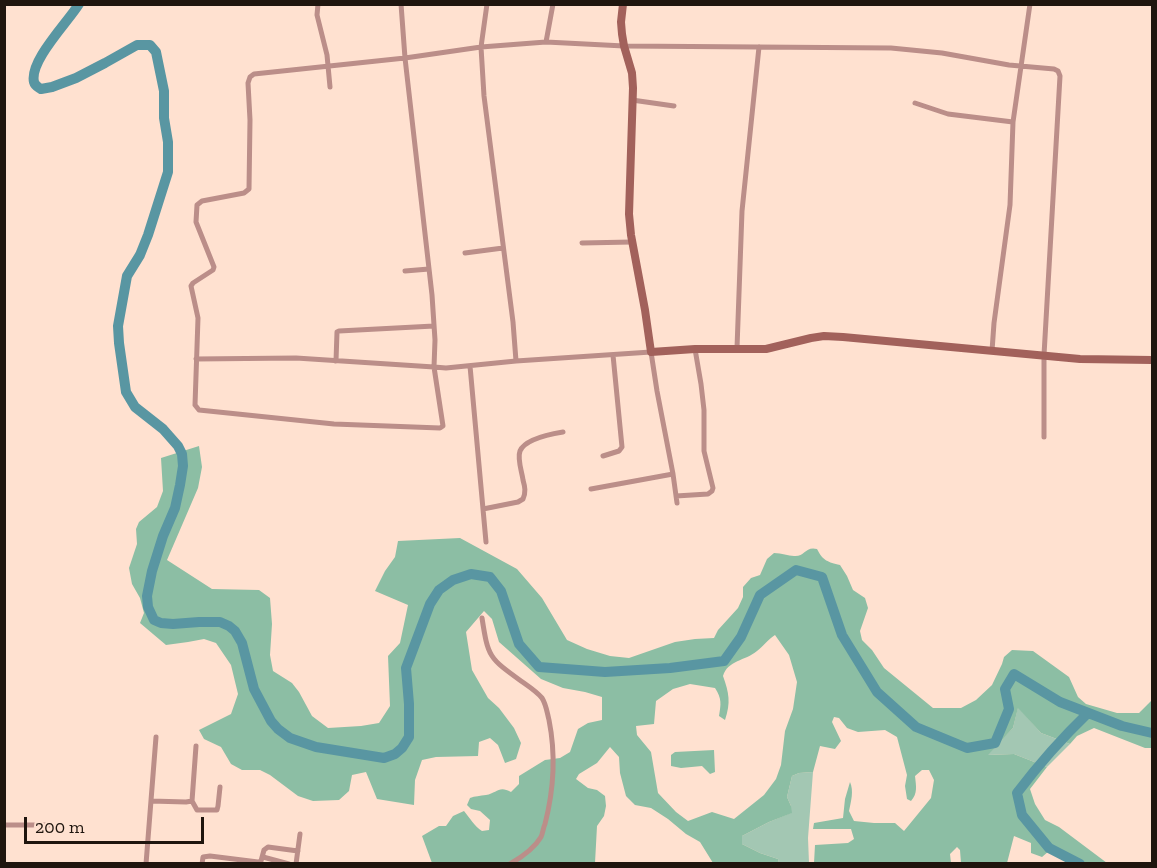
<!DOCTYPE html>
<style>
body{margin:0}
#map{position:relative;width:1157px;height:868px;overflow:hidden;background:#ffe1d0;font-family:"Zilla Slab",serif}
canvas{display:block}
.frame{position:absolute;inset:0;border:6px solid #1f150e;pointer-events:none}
.scale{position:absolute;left:24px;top:817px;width:180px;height:27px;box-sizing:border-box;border:3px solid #1f150e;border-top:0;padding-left:8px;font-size:18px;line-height:21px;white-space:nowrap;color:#1f150e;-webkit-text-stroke:4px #ffe1d0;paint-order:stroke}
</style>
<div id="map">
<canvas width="1157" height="868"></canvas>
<div class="frame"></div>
<div class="scale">200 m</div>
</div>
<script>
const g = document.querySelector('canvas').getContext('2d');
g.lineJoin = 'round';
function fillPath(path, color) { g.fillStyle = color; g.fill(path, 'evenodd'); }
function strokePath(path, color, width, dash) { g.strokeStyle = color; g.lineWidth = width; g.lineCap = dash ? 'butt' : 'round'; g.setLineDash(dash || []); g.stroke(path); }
fillPath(new Path2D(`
 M1018,707l23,26 29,11 -23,23 -33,-13 -27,1 26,-27z
 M813,772l-5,66 1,25h-30l-1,-4 -18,-6 -18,-9v-8l27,-14 22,-9v-7l-4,-9 5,-21 7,-3z`), '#a3c7b3');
fillPath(new Path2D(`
 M199,446l3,21 -4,21 -31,72 45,29 47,1 11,8 2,26 -2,31 3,16 19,12 7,9 13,24 16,12 33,-2 18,-3 11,-17 -2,-50 12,-13 8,-38 -33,-14 10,-20 10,-14 3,-16 62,-3 57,31 25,29 25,42 20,9 23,7 19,2 46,-16 20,-3 19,-1 4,-8 20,-22 5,-11v-10l8,-9 9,-3 7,-16 7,-6c8,0 14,3 20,3 11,1 11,-10 23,-7 6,12 11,13 23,16l7,11 6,14 12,8 3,10 -8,23 2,9 10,10 12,18 49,40h28l15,-8 16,-15 10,-21 2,-7 8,-7 21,1 36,26 9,20 8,7 31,9h22l13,-13v48h-7l-51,-20 -17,8 -7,8 -29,-11 -23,-25 -5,20 -25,27 26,-1 33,13 -17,22 5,15 10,16 14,7 48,36h-32l-26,-12 -7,6 -11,-4v-10l-17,-7 -7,27h-46l-1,-13 -3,-3 -7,7 1,9h-137l1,-18 33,-2 6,-4 -3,-10h-38l1,-6 29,-5 2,-19 5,-17c4,9 1,19 -1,29l5,10 20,2h21l9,8 27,-33 3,-18 -5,-10h-7l-7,6c1,10 3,17 -4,25l-4,-2 -2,-13 2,-11 -10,-38 -12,-7 -27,2 -11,-4 -8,-10 -5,-1 -2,5 9,19 -6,8 -15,-3 -7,26 -14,1 -7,3 -5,21 4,9 1,7 -23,9 -27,14v8l18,9 18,6 1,4h-66l-13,-21 -14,-8 -18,-15 -17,-11 -16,-3 -9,-9 -6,-23 -1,-16 -9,-10 -13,16 -18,11 -3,5 12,9 9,2 8,6 1,10 -2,10 -7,10 -2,37h-163l-10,-27 17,-10h7l7,-10 11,-5c6,7 10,15 18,20l7,-1 1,-10 -10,-9 -9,-2 -4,-4 3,-7c5,-2 10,-2 16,-3 11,-2 13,-10 25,-3l8,-8v-8l26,-16 15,-2 10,-6 8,-23 10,-6 14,-3v-23l-17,-5 -22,-4 -22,-9 -42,-37 -7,-23 -8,-8 -18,21 6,38 16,28 11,10 15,20 7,15 -5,16 -11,4 -7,-18 -8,-7 -11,4 -1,14 -42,1 -14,3 -7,20 -1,25 -37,-6 -11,-27 -14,3 -3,16 -10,9 -26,1 -15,-5 -28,-21 -10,-5h-18l-11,-6 -10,-17 -17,-8 -5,-9 32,-16 7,-20 -7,-29 -15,-22 -12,-4 -16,3 -22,3 -26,-22 4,-10 -4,-15 -8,-14 -3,-16 8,-24 -1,-15 3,-7 18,-15 6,-16 -2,-33zM775,635l14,20 8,27 -4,27 -8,22 -4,34 -5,14 -12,16 -30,24 -22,-7 -24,9 -12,-9 -18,-19 -7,-41 -14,-17 -1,-9 18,-2 2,-23 17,-12 17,-5 25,4c7,11 6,16 4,28l6,4c6,-18 4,-27 -2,-44 5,-16 22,-15 34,-25 7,-5 10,-11 18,-16z
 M714,750l1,22 -5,2 -8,-8 -21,2 -10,-2v-11l4,-3z`), '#8cbea4');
strokePath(new Path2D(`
 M79,4c-11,18 -50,57 -45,78 1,4 4,5 7,7l11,-2 24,-9 29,-15 32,-18h13l6,7 8,39v27l4,24v30l-20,63 -8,20 -13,21 -9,50 1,17 7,49 9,15 28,22 15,17 4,8 1,12 -3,19 -5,23 -12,28 -11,35 -5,25 1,11 6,13 7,3 12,1 26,-2h21l9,4 6,5 7,12 12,46 17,32 7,8 12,9 26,9 68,11 11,-4 7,-6 7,-11v-33l-3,-36 24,-64 9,-14 14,-10 18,-6 19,3 11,14 18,53 20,23 66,5 65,-4 54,-7 17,-24 19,-42 36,-25 26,7 20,58 35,57 39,35 51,21 28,-5 14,-34 -4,-20 9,-15 46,28 62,24 30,7
 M1080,864l-31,-16 -27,-33 -5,-22c22,-29 45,-55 71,-80`), '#5996a2', 10);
strokePath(new Path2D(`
 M318,4l-1,11 10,40 3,32
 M401,4l4,54 27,237 3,45 -1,27 12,1 70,-7 135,-9 6,39 16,83 4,29
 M487,4l-6,43 3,49 29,226 3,39
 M546,42l7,-38
 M632,100l42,6
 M915,103l33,11 65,8
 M582,243l50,-1
 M465,253l38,-5
 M405,271l24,-2
 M737,348l5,-137 17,-164
 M992,351l2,-28 16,-118 3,-83 17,-118
 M196,359l100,-1 138,9 9,59 -3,2 -106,-4 -135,-14 -4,-5 3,-87 -7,-32 2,-3 20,-13 1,-3 -18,-45 1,-17 5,-4 42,-8 5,-4 1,-69 -2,-37 2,-6 4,-3 151,-16 76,-11 65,-5 78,4 267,2 51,5 67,12 45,4 4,2 2,5 -16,279v82
 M336,361l1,-29 2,-1 95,-5
 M470,366l16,176
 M603,456l16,-5 3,-4 -9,-92
 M591,489l82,-15
 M676,496l32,-2 4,-3 1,-3 -9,-37v-41l-3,-26 -6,-35
 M483,509l35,-7 5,-3c3,-7 2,-12 0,-19 -1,-8 -6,-21 -3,-29 5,-12 31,-17 43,-19
 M482,618c6,39 7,40 39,63 7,5 15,10 21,17 4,6 5,14 7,22 7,35 5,69 -4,104 -2,4 -2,9 -4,13 -7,12 -19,20 -31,27
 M151,801l35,1 6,-1 4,-55
 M192,801l5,9h20l1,-4 2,-19
 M4,825h45
 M263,857l26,7
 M146,864l10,-127
 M202,864l1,-7 7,-1 48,6 3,-1 3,-11 4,-3 30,4
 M296,864l4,-30`), '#bb8e89', 5);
strokePath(new Path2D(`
 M623,4l-2,18 1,12 2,12 8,27 1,15 -4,126 2,21 14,75 6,42 44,-3h71l45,-11 13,-2 19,1 237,22 72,1`), '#a2615b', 8);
</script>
